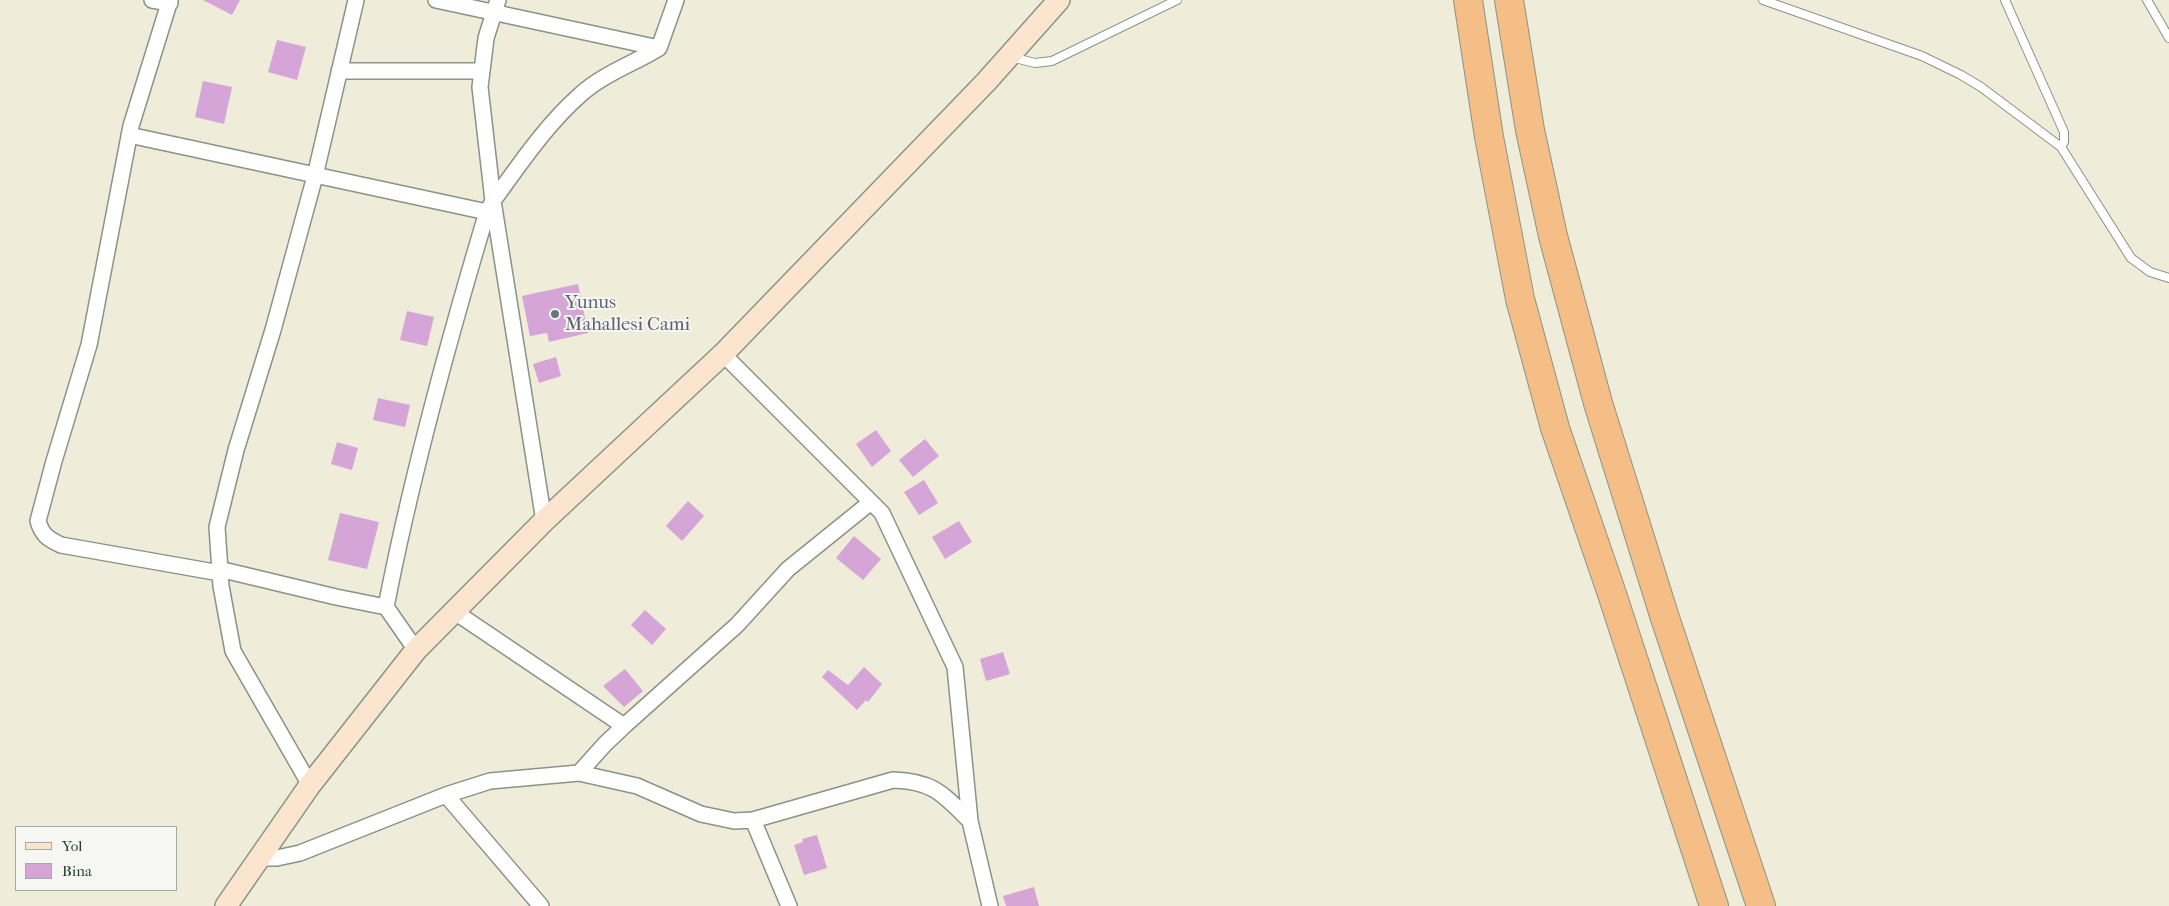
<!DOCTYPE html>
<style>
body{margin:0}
#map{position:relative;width:2169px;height:906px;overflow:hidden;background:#efecd9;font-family:"IM FELL French Canon",serif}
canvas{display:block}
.legend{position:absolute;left:15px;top:826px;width:162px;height:65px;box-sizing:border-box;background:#f6f6f2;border:1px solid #a0aca6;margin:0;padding:6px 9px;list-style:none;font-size:15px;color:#1f3d34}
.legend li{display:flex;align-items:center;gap:10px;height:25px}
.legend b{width:25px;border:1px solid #a0aca6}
</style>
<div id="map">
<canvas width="2169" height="906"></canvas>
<ul class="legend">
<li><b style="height:6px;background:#fbe5cf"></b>Yol</li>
<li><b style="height:14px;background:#d5a5d7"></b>Bina</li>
</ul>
</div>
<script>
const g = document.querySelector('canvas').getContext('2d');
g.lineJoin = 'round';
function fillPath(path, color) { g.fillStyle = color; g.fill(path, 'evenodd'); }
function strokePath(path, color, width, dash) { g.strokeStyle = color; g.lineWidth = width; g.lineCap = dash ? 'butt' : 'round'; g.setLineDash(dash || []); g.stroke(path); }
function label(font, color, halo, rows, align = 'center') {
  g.font = font + ' "IM FELL French Canon",serif'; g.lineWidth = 4; g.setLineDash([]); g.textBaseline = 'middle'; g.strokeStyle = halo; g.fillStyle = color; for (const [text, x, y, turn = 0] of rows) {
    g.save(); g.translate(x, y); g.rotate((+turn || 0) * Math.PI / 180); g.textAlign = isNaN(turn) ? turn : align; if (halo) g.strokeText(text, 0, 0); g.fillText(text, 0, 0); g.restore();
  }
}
fillPath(new Path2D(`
 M203,0h37l-8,15z
 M277,40l29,7 -9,33 -29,-8z
 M203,81l29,6 -8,37 -29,-7z
 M578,284l10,49 -39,9 -2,-9 -17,3 -8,-40z
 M407,311l27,6 -7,29 -27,-6z
 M556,357l5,19 -22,7 -6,-19z
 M378,398l32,7 -5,22 -32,-7z
 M876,430l15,21 -19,16 -16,-23z
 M925,439l14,17 -26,21 -14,-17z
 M337,442l21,6 -6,22 -21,-6z
 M924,480l14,23 -19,12 -15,-23z
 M688,501l16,15 -22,25 -16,-15z
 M340,513l39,9 -12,47 -39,-9z
 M959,521l13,21 -27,17 -13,-22z
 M854,536l27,23 -18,21 -27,-22z
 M645,610l21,19 -14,16 -21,-20z
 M1003,652l7,22 -24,7 -6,-22z
 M864,667l18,17 -14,18 -2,-2 -9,10 -35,-33 6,-7 20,15z
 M625,669l18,22 -19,16 -21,-21z
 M817,835l10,33 -23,7 -10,-30 9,-3 -1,-3z
 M1034,887l5,19h-33l-3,-10z`), '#d5a5d7');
const lane = new Path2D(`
 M1763,0l159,56 39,19 20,12 80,60 70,111 19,14 19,6
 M2005,0l59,132v10l-3,5
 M2147,0l22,38
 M1011,57l24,6 17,-2 125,-61`);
const street = new Path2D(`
 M152,0l18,3
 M170,0l-39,126 -42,219 -35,116 -16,60c4,14 10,18 23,24l159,28
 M436,0l223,48
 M498,0l-12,38 -6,49 13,114 51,320
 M339,71h142
 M129,135l358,77
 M723,354l159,159 73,154 15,154 20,85
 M219,569l117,28 50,10 30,43
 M386,607c26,-134 62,-265 101,-395l6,-11c27,-37 53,-76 87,-106 23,-21 53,-31 79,-47l17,-48
 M455,612l169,114 113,-101 51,-56 83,-67
 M579,773l26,-29 19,-18
 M310,785l-77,-134 -12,-65 -4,-59 19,-77 37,-120 42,-154 41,-176
 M446,795l44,-14 89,-8 58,13 64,28 33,7 19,-1 140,-40c40,1 50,14 77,41
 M753,820l36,86
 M261,858h16l23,-5 146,-58 95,111`);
const secondary = new Path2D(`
 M226,906l84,-121 106,-135 128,-129 179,-167 263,-272 73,-82`);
const highway = new Path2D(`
 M1468,0l21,137 31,162 35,129 56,163 103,315
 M1509,0l21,130 23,106 45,167 66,212 97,291`);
strokePath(lane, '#879486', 10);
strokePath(street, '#879486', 18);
strokePath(secondary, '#879486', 24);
strokePath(highway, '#879486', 30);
strokePath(lane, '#fff', 8);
strokePath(street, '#fff', 15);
strokePath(secondary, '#fbe5cf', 21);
strokePath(highway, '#f6be87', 28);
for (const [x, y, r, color] of [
 [555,314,5,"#6b7280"]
]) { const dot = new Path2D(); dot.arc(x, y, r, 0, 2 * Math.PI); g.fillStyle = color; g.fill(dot); strokePath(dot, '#f6f6f2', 2); }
label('19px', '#5b616d', '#f6f6f2', [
 ["Yunus",565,303],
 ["Mahallesi Cami",565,325]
], 'left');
</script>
